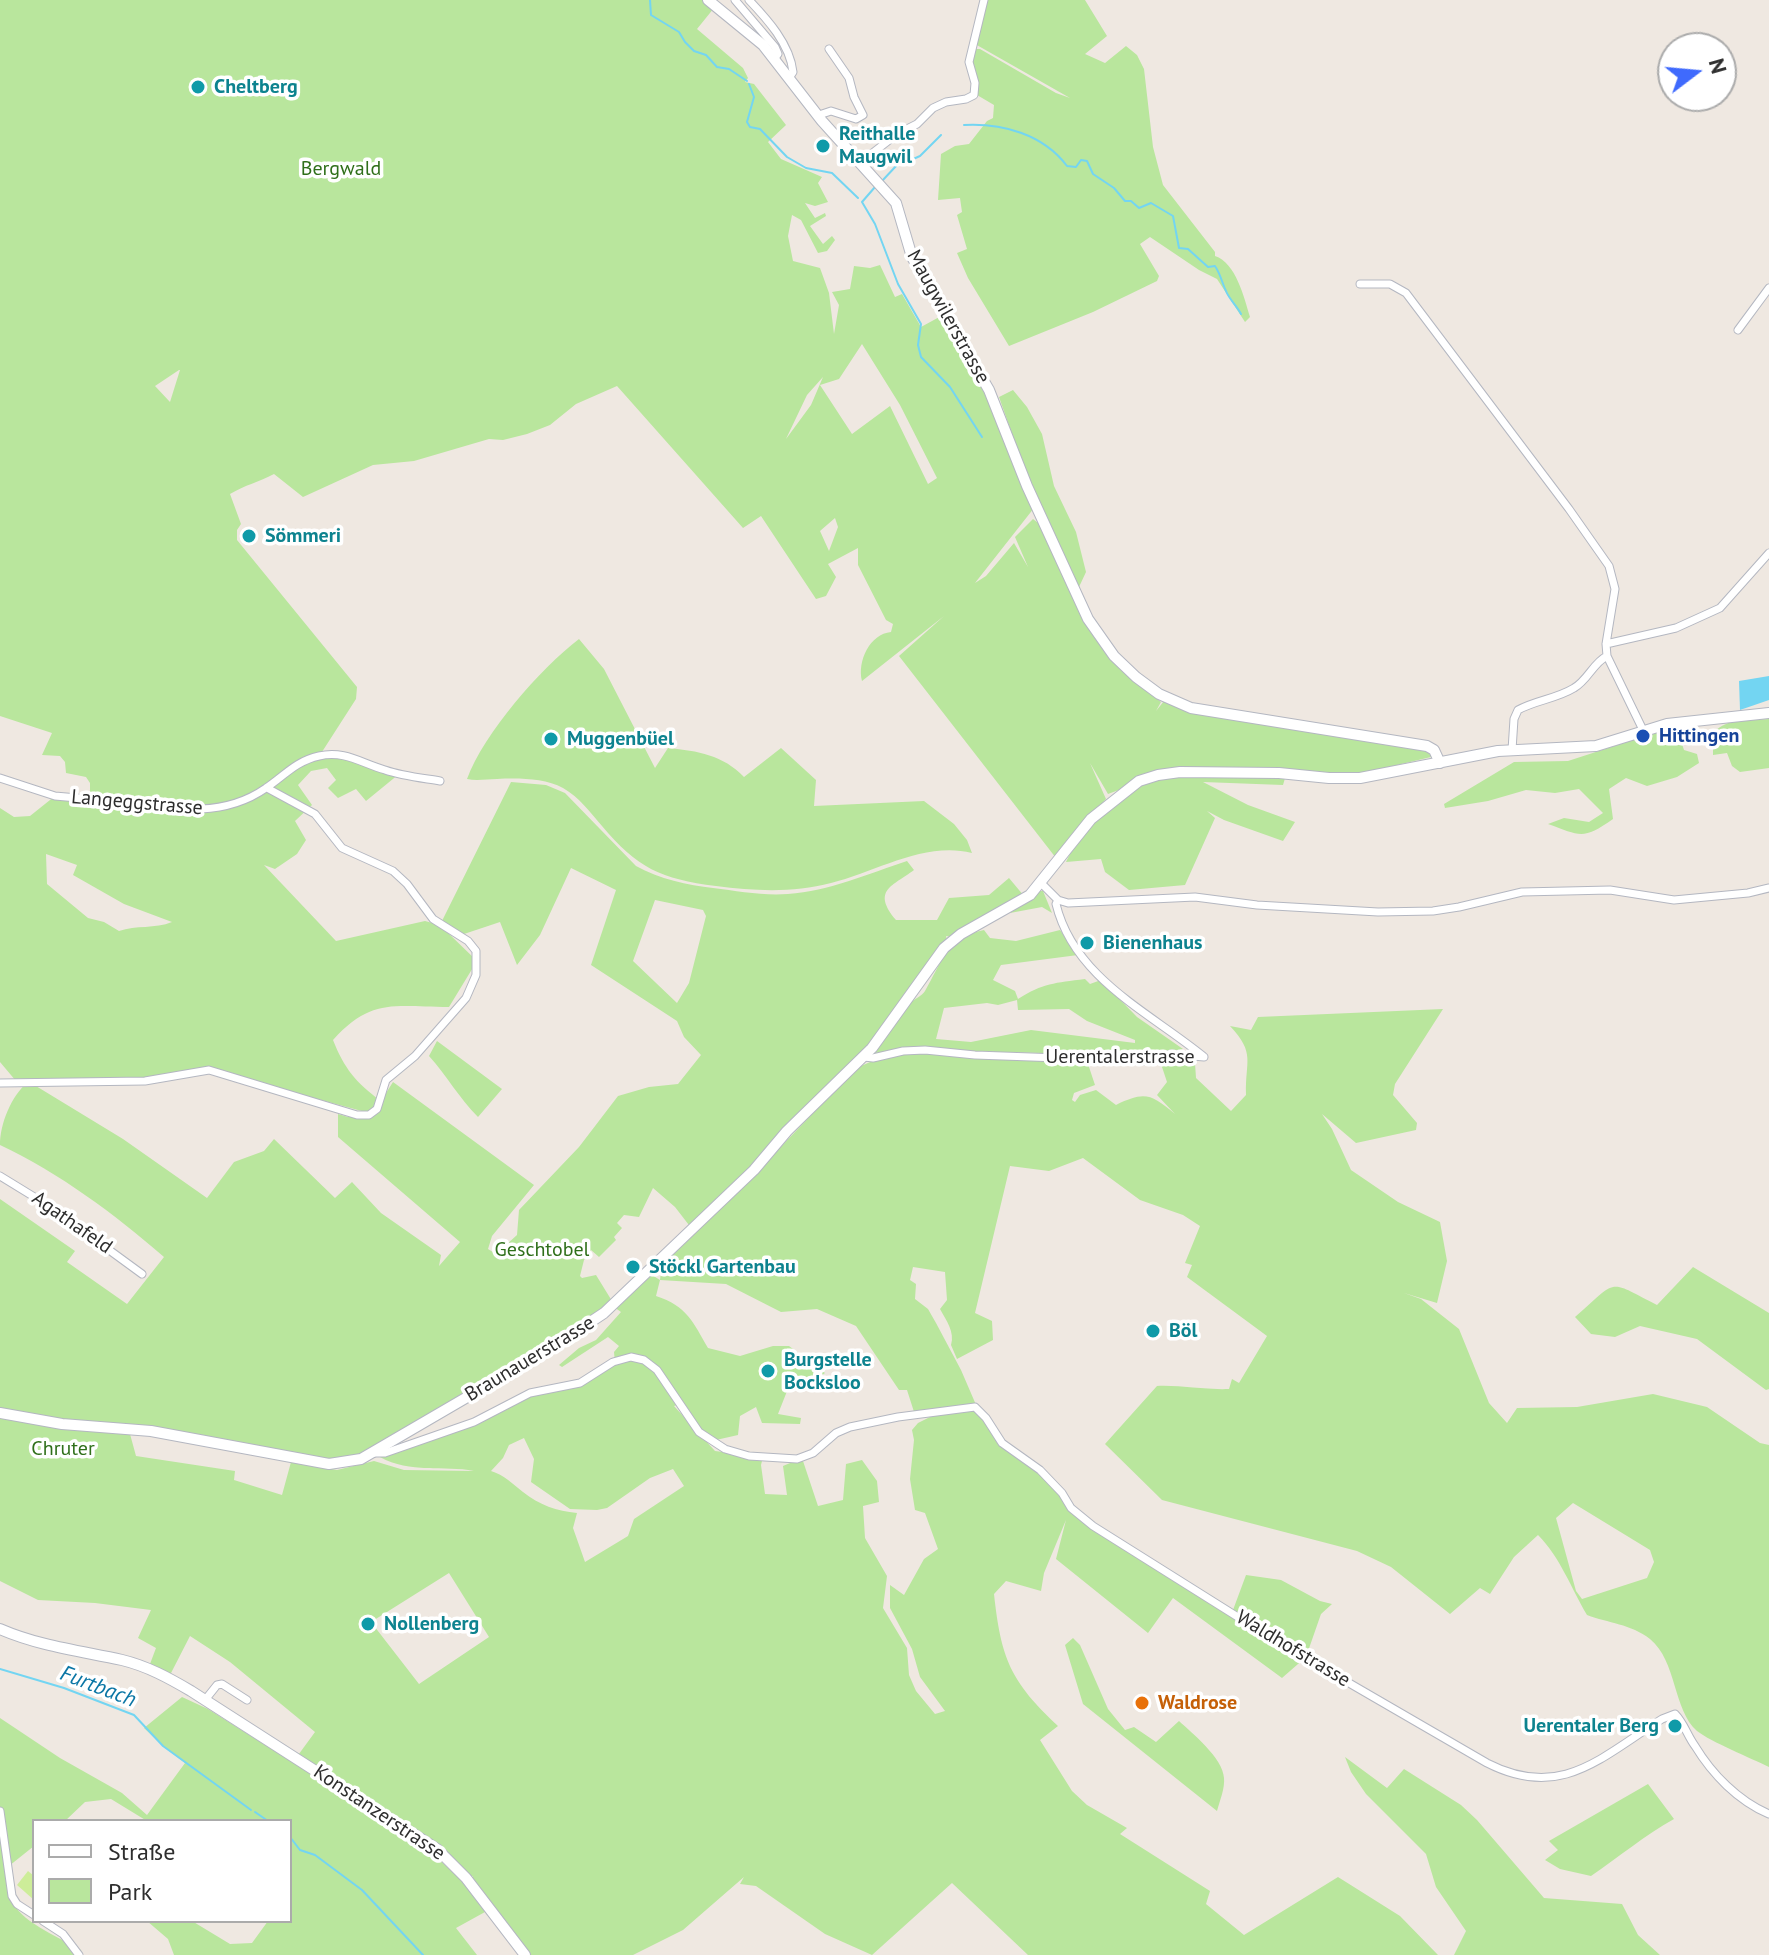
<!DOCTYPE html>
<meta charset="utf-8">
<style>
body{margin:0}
#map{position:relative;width:1769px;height:1955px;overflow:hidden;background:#efe8e1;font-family:"PT Sans",sans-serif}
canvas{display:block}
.legend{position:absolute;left:32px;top:1819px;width:260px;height:104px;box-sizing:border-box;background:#fff;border:2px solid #ababab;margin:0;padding:10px 14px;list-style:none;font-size:24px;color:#2e2e2e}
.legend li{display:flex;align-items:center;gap:16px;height:40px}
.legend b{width:40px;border:2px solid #ababab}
.north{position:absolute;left:1657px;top:32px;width:80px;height:80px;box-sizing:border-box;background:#fff;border:2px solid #ababab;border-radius:50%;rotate:74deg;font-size:22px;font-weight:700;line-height:32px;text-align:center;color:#2e2e2e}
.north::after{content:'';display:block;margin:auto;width:28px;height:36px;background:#3f6afd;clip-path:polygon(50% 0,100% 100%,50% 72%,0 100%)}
</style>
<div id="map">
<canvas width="1769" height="1955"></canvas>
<ul class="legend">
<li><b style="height:10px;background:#fff"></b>Straße</li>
<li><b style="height:22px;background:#b9e69d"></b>Park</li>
</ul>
<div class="north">N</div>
</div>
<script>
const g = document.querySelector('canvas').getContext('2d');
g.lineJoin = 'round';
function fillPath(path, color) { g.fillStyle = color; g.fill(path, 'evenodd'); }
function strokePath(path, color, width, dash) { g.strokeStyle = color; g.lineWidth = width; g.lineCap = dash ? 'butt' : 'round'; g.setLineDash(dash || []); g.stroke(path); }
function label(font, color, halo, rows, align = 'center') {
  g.font = font + ' "PT Sans",sans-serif'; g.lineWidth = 7; g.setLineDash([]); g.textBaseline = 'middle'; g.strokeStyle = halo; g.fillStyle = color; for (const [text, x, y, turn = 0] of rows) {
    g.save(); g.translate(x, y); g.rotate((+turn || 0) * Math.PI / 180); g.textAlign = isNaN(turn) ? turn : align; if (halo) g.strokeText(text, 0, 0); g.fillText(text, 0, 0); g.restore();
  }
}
fillPath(new Path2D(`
 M0,0h705l9,8 -17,21 46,39 5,10 -3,4 9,2 32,41 -18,17 13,17 41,18 -4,6 10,19 -13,4 -10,-3 10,15 10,-5 1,3 -16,10 13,18 9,-8 3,4 -8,11 -9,2 -17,-33 -9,-5 -4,21 5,25 27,7 9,25 5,41 5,-29 -7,-13 18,-3 4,-23 16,2 10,-3 15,32 7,-3 19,33 22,-12 45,78 46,115 -59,75 11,-7 28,-33 14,24 -13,-30 18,-18 9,7 40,89 53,67 26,20 -5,9 8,-10 40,14 139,20 85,15 3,7 -76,18 -65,-4 -2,-3 -5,17 -80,-3 45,23 47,17 -12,19 -59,-21 -17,-9 8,7 -30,67 -56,5 -24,-18 -4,-13 -35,3c16,-32 39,-54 66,-77l-24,9 -18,-31 16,36 -50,59 -157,-202 45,-40 -82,65c-5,-20 8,-47 29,-49l2,-8 -7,-4 -28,-55v-17l-30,16 8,13 -10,19 -10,3 -55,-83 -18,12 -126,-142 -41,18 -26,21 -23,9 -24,6 -14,-1 -75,22 -41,4 -70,32 -29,-23c-15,8 -29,11 -44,20l11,30 -4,6v10l120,147 -1,12 -36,56 18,-1 61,20 -33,27 -10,-12 -18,9 -10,-10 8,-8 -9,-12 -16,3 -13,14 14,20 -17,16 11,19 -9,14 -22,15 -11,-4 72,76 89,-20 15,4 71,-143 35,3 19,8 71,73c23,13 52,19 77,22 25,3 50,8 75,6 41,-3 80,-20 119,-33l7,9c-21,16 -43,20 -18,50h41l12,-22 40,-3 20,-17 15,18 -72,41 -6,-1 1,4 -60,85 -195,204 -17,-22 -22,-19 -14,29 -15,-2 -7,8 5,5 -8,9 2,3 -17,17 -8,-7 -7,10 -4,16 2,2 14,-3 16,26 -20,19 -231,136 -21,5 -340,-48v-214l75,52 -8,11 60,42 37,-47c-51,-44 -103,-83 -164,-112 0,-21 11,-49 28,-63l-12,-1 -16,-19v-254l14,9 16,-1 25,-20 35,3v-16l-4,-6 -20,-4 -1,-11 -5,-6 -18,-1 10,-22 -52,-17zM862,344l38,61 37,73 -9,6 -38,-78 -38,28 -32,-49 19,-6zM179,370h1l-10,32 -15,-16zM823,377l-12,28 -25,34 21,-44zM835,518l3,9 -9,24 -9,-20zM46,854l31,11 -4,10 51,29 48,18c-17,7 -36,3 -53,9l-15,-9 -16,-4 -41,-34zM571,868l45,22 -25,75 86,56 7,16 17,18 -23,29 -29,3 -31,9 -39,51 -60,63 -2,25 -21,19 -8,-5 4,-13 42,-51 -141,-103 -12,19c-25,-18 -37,-33 -48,-61 39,-43 62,-33 116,-33l28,-46 -33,-32 14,7 42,-14 17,43 23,-30zM655,900l48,10 3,6 -17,67 -12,20 -44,-42zM214,1071l155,42 -21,4 -10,-3v23l122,105 -21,24 2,-11 -60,-42 -29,-31 -17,16 -61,-59 -10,12 -30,11 -27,36 -84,-59 -92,-56 130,-3z
 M984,0h101l22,36 -22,18 20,9 21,-17 11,9 7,14 9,78 10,38 52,67v4c21,7 29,41 35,61l-5,5 -28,-43 -18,-9 -49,-33 -10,7 19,32 -2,5 -64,31 -84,34 -41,-68 -11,-25 10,-4 -10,-34 5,-3 -2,-14 -22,2 3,-46 14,-8 14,-2 18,-23 6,-3 1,-13 -17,-10 -6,-28 5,-18h4l76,44 14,5 -95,-54z
 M1013,390l14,17 15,27 12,52 22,46 10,40 -7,15 -51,-108 -29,-82z
 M579,639l25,30 51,99 13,-20c30,3 55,7 76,29l37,-29 35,32 -2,26 110,-5 30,23 13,16 5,13c-48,-12 -96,19 -141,30 -38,10 -76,8 -115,3 -55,-7 -79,-18 -114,-60 -12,-14 -23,-29 -39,-38 -19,-10 -45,-10 -66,-9 -10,0 -20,2 -30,0 17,-46 73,-110 112,-140z
 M1769,719v49l-29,4 -8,-6 -5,-13 -14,2v-22c16,-16 35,-13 56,-14z
 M1676,726l8,24 13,4 2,9 -22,14 -30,9 -21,-8 -17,11 4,30c-30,21 -32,17 -65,5l16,-6 25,4 14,-9 -24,-24 -24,4 -29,-3 -38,11 -43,7 -1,-4 70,-42 54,-1z
 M1040,891h3l9,22 -10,-6 -32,6z
 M984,930l6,8 26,3 44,-11 18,25 -77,10 -8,15 22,11 3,8c25,-16 37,-16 67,-20l5,5 11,-4 36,37 46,32 -40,12 -56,-7 -180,-4 179,8 9,27 -21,8 -2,7 3,2 5,-7 16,-5 20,15c29,-14 35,-11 59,9l-18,-19 10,-13 -6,-18 34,-1 1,15 35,33 15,-16c-1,-35 10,-41 -16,-69l21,4 7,-13 185,-8 -48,75 -2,11 24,28 -1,7 -60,13 -34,-29 10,15 19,41 47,32 42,20 7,39 -10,42 -33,-10 17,6 38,30 30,74 18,20 10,-15 60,-1 76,-13 54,13 53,36 9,2v322c-18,-9 -58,-25 -72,-36 -24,-21 -20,-70 -47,-92 -19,-15 -42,-16 -63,-24 -16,-27 -27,-58 -49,-80l-24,22 -24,37 -10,-6 -30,26 -59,-47 -34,-16 -195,-51 -57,-56 52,-58c24,-1 48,4 72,3l3,-10 7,4 28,-47 -80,-59 5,-12 -7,-2 15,-37 -17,-11 -43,-15 -57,-42 -34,13 -39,-5 -35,147 17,8 1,19 -36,19 -6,-14c4,-13 -5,-25 -11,-36l7,-9 -2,-28 -32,-5 -3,13 6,4 -1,15 13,10 8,14 25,47 22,51 19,22 38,27 31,38 187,117 -25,-15 13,-35 35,5 39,21 12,3 -11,10 -15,43 -24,21 -109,-80 -25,35 -92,-74 10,-39 -22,53 -3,18 -35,-10 -12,13c7,64 16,87 64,132l-18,14 32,51 15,14 40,23 -7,6 90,57 -4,13 38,31 94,-58 62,39 38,39h-410l-76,-72 -80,72 -47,-21 -69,-48 -16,-2 4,-7 -61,53 -50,25h-104l-57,-77 1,-2 -4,1 -173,-119 19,-26 -85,-70 -40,-26 -20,39 -20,-11 6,-16 -18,-10 13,-28 -56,-7 -57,-3 -38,-19v-163l130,16 6,22 99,15 -1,9 48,15 9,-33 46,8 37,-9 30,9 70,1c-30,-6 -64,3 -94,-14l147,-61 47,-9 41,-24 -1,-11 5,-6 -11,-9 -46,30 -3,-2 20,-17 17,-8 25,-28 -7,-5 38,-32 8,5 2,-16 69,-65 106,-111 24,-22 23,-10 -10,1 -3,-3c12,-16 24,-37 39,-51 4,-4 12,-7 15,-12 16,-28 23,-54 59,-61zM1017,1000l1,10 51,-1 18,12 48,19v3l-104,-13 -60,12 -35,-3 8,-31 43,-5 11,2zM660,1280l66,4 55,28 36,-3 39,17 43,64h8l8,25 21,-1 -18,9 -6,7 2,10 -4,39 5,31 10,3 13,36 -14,10 -20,36 -14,-10v23l22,41 8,28 25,34 -10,3 -19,-23 -7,-16 -2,-27 -24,-40 4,-32 -22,-38 -2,-32 16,-4 -2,-21 -15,-21 -16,4 -3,36 -25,6 -16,-48 -19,8 4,29 -22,-1 -4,-29 2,-8 -48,-6 -41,-45 3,-1 -14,-21 41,48 12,8 22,-5 2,-19 16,-9 6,16 38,1 1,-6 -23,-4 15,-38h8l7,9 17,-12 -36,-27h-16l-33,10 -32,-8c-15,-26 -21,-42 -52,-52zM524,1438l10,21 -3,23 39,27 27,1 10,-2 43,-30 23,-9 11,17 -50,33 -6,17 -43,26 -12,-34 4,-15c-20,-2 -38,-8 -54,-21 -10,-8 -19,-17 -32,-21l12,-13 6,-13zM1573,1503l77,47 4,12 -7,16 -65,21 -6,-8 -20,-73zM449,1573l40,64 -70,47 -48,-62z
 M437,1041l65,48 -24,28c-19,-19 -31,-41 -49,-61z
 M1693,1267l76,46v76l-3,1 -69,-51 -57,-13 -25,11 -24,-3 -16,-17c44,-38 31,-38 82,-12z
 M1073,1638l7,7 28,64 17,21 9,-3 22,15 23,-21c13,12 44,37 45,57 1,10 -4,22 -7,33l-134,-107 -18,-59z
 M182,1697l26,12 213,134 40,37 24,32 -29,16 21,27h-303l-6,-16 -21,-18h45l38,23 22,-1 16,-22h22v-100h-143l-36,-22 -26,3 -20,19h-31v25l-25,20c1,12 0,27 5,38 8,18 50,36 67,46l1,5h-82v-237l60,40 62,35 25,22 38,-52 -22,-17 -19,-18z
 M1345,1757l42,31 17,-19 57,36 16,15 67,78 78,6 16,31 22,20h-206l12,-24 -30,-44 -10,-33 -60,-60 -15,-22z
 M1648,1784l26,35c-29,16 -55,38 -83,57l-31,-7 -15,-9 13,-10 -9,-9z`), '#b9e69d');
fillPath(new Path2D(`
 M28,1871l6,5v24l-17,-15z`), '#cded99');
fillPath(new Path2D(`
 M1769,676v24l-29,10 -1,-29z`), '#73d5f2');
strokePath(new Path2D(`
 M650,0l1,15 28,17 6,10 9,9 12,4 11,12 12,2 18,12
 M749,84l5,13 -7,25 3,5 10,2 27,28 19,11 26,5 26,25
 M964,125c38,-2 79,9 103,41l9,1 5,-7 6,1 6,13 21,14 11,13h6l8,7 12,-5 22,13 6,32 9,1 20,18 7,-1c6,9 7,17 11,25 3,8 11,15 15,23
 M911,160l9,-4 21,-21
 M882,181l15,-16
 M875,187l-13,15 13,22 23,60 23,40 -3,21 3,12 29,30 32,50
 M0,1669l64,19 70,27 29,31 88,64
 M255,1812l13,9
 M290,1837l10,13 15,5 47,35 61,65`), '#73d5f2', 2);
const street = new Path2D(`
 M735,0l40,47 3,7 -3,4
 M749,0c18,19 41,44 44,72l-4,6
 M819,115l12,-4 25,8 7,-4 -9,-18 -5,-19 -20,-29
 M861,162l36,-28 20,-10 16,-16 13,-6 20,-3 8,-4 1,-12 -6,-21 15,-62
 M1360,284h30l16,9 163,216 40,57 6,23 -9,55 1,12c-14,7 -19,24 -33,32 -18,11 -38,12 -56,22l-4,9 -2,31
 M1738,330l31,-42
 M1606,644l70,-16 44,-20 49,-55
 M1607,656l36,74
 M0,778l55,18 146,13c23,-1 45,-7 65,-21 18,-12 30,-27 53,-32 25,-6 42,7 66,14 17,6 37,8 55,11
 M1041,883l17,17 10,3 127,-6 62,8 121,7 55,-1 26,-4 63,-15 88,-2 64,10 74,-7 21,-5
 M1058,900l-2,4c18,74 93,108 147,152
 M864,1057l9,1 30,-7 22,-1 50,5 168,6 28,-7 33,3
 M0,1083l145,-2 64,-11 148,45h12l8,-6 9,-29 29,-24 51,-58 10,-23v-24l-8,-10 -35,-22 -26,-35 -14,-13 -51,-23 -27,-34 -48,-26
 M0,1176l49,30 93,68
 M374,1453h11l89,-31 56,-29 50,-10 33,-21 18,-5 13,3 13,10 42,62 26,17 24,7 48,3 16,-6 23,-20 14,-6 48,-10 77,-10 11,11 16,25 38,27 22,23 9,15 22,18 175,110 219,127c74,38 114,-6 175,-44l13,-5c9,9 12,21 20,32 17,28 43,55 74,68
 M205,1700l12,-15 5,-1 25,16
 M0,1811l12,85 5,8 17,11
 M43,1921l20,13 16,21`);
const secondary = new Path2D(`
 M708,0l55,45 59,76 74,82 16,54 77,133 38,96 61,133 26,37 22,21 23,17 32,14 236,38 7,4 6,13
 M0,1413l62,11 89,7 178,33 32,-5 192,-112 51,-34 150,-143 33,-39 85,-83 72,-100 17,-14 69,-39 61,-76 48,-38 19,-6 22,-3 99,1 50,5h31l138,-27 98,-5 71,-22 102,-11
 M0,1629c39,17 81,22 122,31 25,6 47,18 69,31l246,158 29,29 59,77`);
strokePath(street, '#b4b7c1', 9);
strokePath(secondary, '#b4b7c1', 12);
strokePath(street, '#fff', 7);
strokePath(secondary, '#fff', 10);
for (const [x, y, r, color] of [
 [198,87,8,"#0f9aa8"],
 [823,146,8,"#0f9aa8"],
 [249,536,8,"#0f9aa8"],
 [1643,736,8,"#1a4fb4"],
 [551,739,8,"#0f9aa8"],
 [1087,943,8,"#0f9aa8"],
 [633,1267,8,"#0f9aa8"],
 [1153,1331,8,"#0f9aa8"],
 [768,1371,8,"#0f9aa8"],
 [368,1624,8,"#0f9aa8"],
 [1142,1703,8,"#e8710a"],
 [1675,1726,8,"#0f9aa8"]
]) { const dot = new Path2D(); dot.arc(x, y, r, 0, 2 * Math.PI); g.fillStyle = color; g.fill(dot); strokePath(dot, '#fff', 3); }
label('bold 20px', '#0d838f', '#fff', [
 ["Cheltberg",214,87],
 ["Reithalle",839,134],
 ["Maugwil",839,157],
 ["Sömmeri",265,536],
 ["Muggenbüel",567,739],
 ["Bienenhaus",1103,943],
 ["Stöckl Gartenbau",649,1267],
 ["Böl",1169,1331],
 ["Burgstelle",784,1360],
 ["Bocksloo",784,1383],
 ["Nollenberg",384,1624],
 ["Uerentaler Berg",1659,1726,"right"]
], 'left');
label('20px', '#2f6f1a', '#fff', [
 ["Bergwald",341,169],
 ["Geschtobel",542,1250],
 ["Chruter",63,1449]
]);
label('20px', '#2e2e2e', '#fff', [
 ["Maugwilerstrasse",948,317,61],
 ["Langeggstrasse",137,803,5],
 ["Uerentalerstrasse",1120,1057],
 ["Agathafeld",72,1223,35],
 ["Braunauerstrasse",530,1359,-31],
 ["Waldhofstrasse",1293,1649,31],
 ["Konstanzerstrasse",379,1813,34]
]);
label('bold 20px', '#164399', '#fff', [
 ["Hittingen",1659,736]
], 'left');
label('bold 20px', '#c56008', '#fff', [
 ["Waldrose",1158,1703]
], 'left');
label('italic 22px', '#0b76a5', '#fff', [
 ["Furtbach",98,1687,21]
]);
</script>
